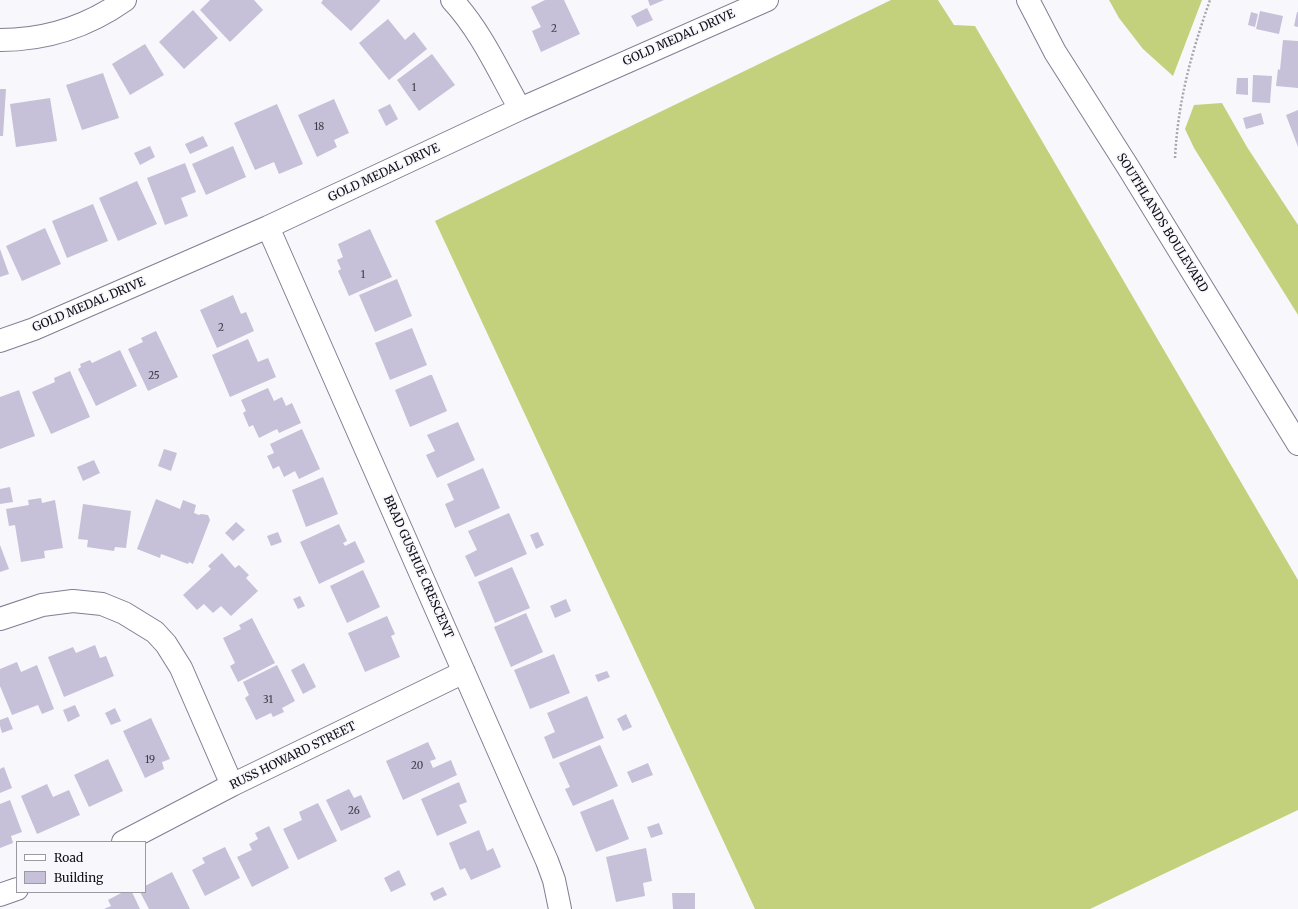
<!DOCTYPE html>
<style>
body{margin:0}
#map{position:relative;width:1298px;height:909px;overflow:hidden;background:#f8f7fc;font-family:Merriweather,serif}
canvas{display:block}
.legend{position:absolute;left:16px;top:841px;width:130px;height:52px;box-sizing:border-box;background:#f8f7fc;border:1px solid #9b9aa0;margin:0;padding:5px 7px;list-style:none;font-size:12px;color:#100e16}
.legend li{display:flex;align-items:center;gap:8px;height:20px}
.legend b{width:20px;border:1px solid #9b9aa0}
</style>
<div id="map">
<canvas width="1298" height="909"></canvas>
<ul class="legend">
<li><b style="height:5px;background:#fff"></b>Road</li>
<li><b style="height:11px;background:#c6c0d8"></b>Building</li>
</ul>
</div>
<script>
const g = document.querySelector('canvas').getContext('2d');
g.lineJoin = 'round';
function fillPath(path, color) { g.fillStyle = color; g.fill(path, 'evenodd'); }
function strokePath(path, color, width, dash) { g.strokeStyle = color; g.lineWidth = width; g.lineCap = dash ? 'butt' : 'round'; g.setLineDash(dash || []); g.stroke(path); }
function label(font, color, halo, rows, align = 'center') {
  g.font = font + ' Merriweather,serif'; g.lineWidth = 3.5; g.setLineDash([]); g.textBaseline = 'middle'; g.strokeStyle = halo; g.fillStyle = color; for (const [text, x, y, turn = 0] of rows) {
    g.save(); g.translate(x, y); g.rotate((+turn || 0) * Math.PI / 180); g.textAlign = isNaN(turn) ? turn : align; if (halo) g.strokeText(text, 0, 0); g.fillText(text, 0, 0); g.restore();
  }
}
fillPath(new Path2D(`
 M891,0h47l16,25 21,1 323,554v230l-208,99h-335l-320,-688z
 M1109,0h93l-29,76 -30,-27 -24,-31z
 M1222,103l25,44 51,78v90l-104,-167 -9,-19 9,-24z`), '#c4d17c');
fillPath(new Path2D(`
 M210,0h44l9,10 -33,32 -30,-32z
 M323,0h57v1l-29,30 -30,-28z
 M545,0h19l16,34 -39,18 -9,-21 9,-4 -10,-20z
 M648,0h16l-14,6z
 M647,8l6,12 -16,7 -6,-11z
 M193,10l25,28 -34,31 -25,-27z
 M1260,11l23,5 -4,18 -23,-5z
 M1251,12l7,2 -3,13 -7,-2z
 M1297,12h1v15l-4,-1z
 M388,19l17,21 9,-8 13,17 -38,31 -30,-37z
 M1283,40l15,1v47l-22,-2 2,-17 2,1z
 M145,44l19,31 -34,20 -18,-31z
 M432,54l23,31 -36,26 -22,-31z
 M103,73l16,45 -37,12 -16,-45z
 M1253,75l19,1 -2,27 -18,-1z
 M1237,78h11v17l-12,-1z
 M0,89h6l-3,47h-3z
 M50,98l7,43 -41,6 -6,-43z
 M334,99l15,34 -15,7 3,7 -20,10 -19,-42z
 M277,104l26,60 -24,10 -5,-12 -19,8 -21,-47z
 M390,104l8,15 -12,7 -8,-16z
 M1298,110v37l-12,-32z
 M1261,113l3,11 -18,5 -3,-11z
 M203,136l5,10 -18,8 -5,-10z
 M150,146l5,11 -15,8 -6,-12z
 M233,146l13,31 -40,18 -14,-31z
 M185,163l11,29 -15,6 7,18 -23,9 -18,-47z
 M137,181l20,43 -39,17 -19,-43z
 M93,204l15,37 -41,17 -15,-37z
 M45,228l16,36 -39,17 -16,-35z
 M370,229l22,48 -43,19 -11,-25 3,-2 -4,-9 6,-3 -5,-13z
 M0,249l9,25 -9,3z
 M397,279l15,37 -37,16 -16,-37z
 M233,295l8,19 5,-2 8,19 -37,17 -17,-38z
 M412,328l15,37 -37,15 -15,-37z
 M156,331l22,46 -30,14 -20,-42 15,-7 -2,-4z
 M248,339l10,23 10,-4 8,19 -46,20 -18,-42z
 M120,350l17,36 -41,20 -18,-37 3,-2 -1,-3 10,-4 2,3z
 M70,371l20,46 -39,17 -19,-42 23,-10 -1,-4z
 M430,375h2l15,36 -37,16 -15,-37z
 M268,388l6,13 8,-4 4,9 6,-3 9,20 -22,10 -2,-4 -18,9 -6,-13 -4,2 -6,-14 3,-2 -5,-11z
 M19,390l16,46 -35,13v-52z
 M458,422l17,38 -38,18 -11,-23 9,-4 -8,-16z
 M302,429l18,40 -21,10 -4,-8 -11,6 -5,-11 -6,3 -6,-13 7,-3 -4,-9z
 M164,449l13,4 -6,18 -13,-5z
 M94,460l6,13 -17,8 -6,-14z
 M483,468l17,40 -45,20 -10,-24 9,-4 -7,-16z
 M323,477l15,37 -32,13 -14,-37z
 M10,487l3,15 -13,2v-15z
 M41,498l1,5 13,-3 8,48 -19,3 1,7 -24,4 -6,-37 -6,1 -3,-17 23,-4 -1,-5z
 M156,499l24,10 3,-9 13,5 -2,8 5,2 2,-1 7,1 2,5 -17,44 -4,-2 -1,2 -27,-10 -1,4 -23,-9z
 M83,504l48,7 -5,37 -11,-1 -1,4 -27,-4 1,-7 -10,-1z
 M509,513l18,41 -52,23 -10,-21 12,-6 -9,-19z
 M236,522l9,8 -12,11 -8,-8z
 M339,524l8,17 -4,2 2,3 10,-5 10,21 -46,22 -19,-42z
 M278,532l4,10 -11,4 -4,-10z
 M538,532l6,13 -8,4 -6,-14z
 M0,545l9,24 -9,3z
 M222,553l13,15 4,-3 10,10 -3,3 12,13 -27,25 -10,-10 -8,7 -9,-9 -7,6 -14,-15 28,-26 -3,-3z
 M512,567l18,41 -35,15 -17,-41z
 M363,570l17,37 -33,16 -17,-37z
 M300,596l5,10 -7,3 -5,-10z
 M566,599l5,12 -16,7 -5,-12z
 M526,613l17,39 -32,15 -17,-40z
 M387,616l8,18 -4,2 9,21 -35,15 -17,-39z
 M252,618l23,45 -37,19 -8,-16 5,-3 -12,-25 18,-9 -2,-4z
 M95,645l5,13 6,-2 8,20 -50,21 -16,-40 25,-10 3,6z
 M554,654l16,39 -40,16 -16,-39z
 M17,662l4,10 16,-7 17,44 -12,5 -4,-9 -26,10 -12,-29v-17z
 M304,663l12,24 -13,7 -12,-24z
 M277,665l18,36 -13,7 2,4 -11,5 -2,-4 -15,7 -11,-22 4,-3 -6,-13z
 M607,671l3,6 -12,5 -3,-7z
 M587,696l17,42 -51,21 -9,-22 11,-5 -8,-19z
 M75,705l5,11 -12,6 -5,-12z
 M115,708l6,13 -10,4 -6,-12z
 M626,714l6,13 -9,4 -6,-12z
 M8,717l5,12 -11,4 -2,-7v-6z
 M151,718l19,41 -8,3 2,7 -19,9 -22,-47z
 M428,742l8,17 -6,2 3,7 18,-8 6,15 -54,25 -17,-39z
 M600,745l18,41 -45,20 -8,-17 5,-2 -11,-24z
 M108,759l15,32 -34,16 -15,-32z
 M648,763l5,12 -21,8 -5,-11z
 M4,767l8,21 -12,5v-24z
 M459,782l8,20 -8,3 8,18 -30,13 -16,-37z
 M47,784l6,13 16,-7 11,25 -43,19 -16,-38z
 M349,789l5,9 7,-3 10,22 -30,14 -15,-31z
 M613,799l16,40 -33,13 -16,-40z
 M10,800l12,32 -11,4 2,7 -13,5v-44z
 M318,803l19,38 -39,19 -15,-31 19,-9 -3,-8z
 M659,823l4,11 -12,4 -4,-11z
 M269,826l20,42 -37,19 -15,-30 15,-7 -3,-6 9,-5 -3,-6z
 M479,830l8,21 6,-3 8,19 -30,13 -6,-12 -5,2 -11,-27z
 M225,847l15,31 -35,18 -13,-26 13,-7 -3,-5z
 M646,848l6,33 -9,2 2,13 -29,6 -10,-45z
 M399,870l7,15 -15,7 -7,-14z
 M172,872l18,37h-41l-9,-17h5v-6z
 M443,887l4,8 -13,6 -4,-8z
 M123,892h9l8,17h-36l7,-3 -3,-6z
 M672,893h23v16h-22z`), '#c6c0d8');
const minor = new Path2D(`
 M452,0c29,31 47,72 68,109
 M0,40c47,0 87,-13 125,-40
 M268,227l279,634 7,19 6,29
 M0,341l34,-12 234,-102 252,-118 247,-109
 M0,619l42,-14 31,-4 29,3 22,9 31,19 11,12 15,24 51,117
 M123,842l109,-57 232,-113
 M0,895l17,-6`);
const major = new Path2D(`
 M1028,0l27,52 73,115 170,277`);
strokePath(minor, '#837d93', 24);
strokePath(major, '#837d93', 24);
strokePath(new Path2D(`
 M1175,158c3,-57 16,-104 35,-158`), '#a8a6ac', 2.5, [2, 2]);
strokePath(minor, '#fff', 22);
strokePath(major, '#fff', 22);
label('10px', '#3e3a46', null, [
 ["2",554,29],
 ["1",414,88],
 ["18",319,127],
 ["1",363,275],
 ["2",221,328],
 ["25",154,376],
 ["31",268,700],
 ["19",150,760],
 ["20",417,766],
 ["26",354,811]
]);
label('12px', '#100e16', '#f8f7fc', [
 ["GOLD MEDAL DRIVE",679,38,-24],
 ["GOLD MEDAL DRIVE",384,173,-25],
 ["SOUTHLANDS BOULEVARD",1162,223,58],
 ["GOLD MEDAL DRIVE",89,305,-23],
 ["BRAD GUSHUE CRESCENT",418,567,66],
 ["RUSS HOWARD STREET",293,756,-26]
]);
</script>
